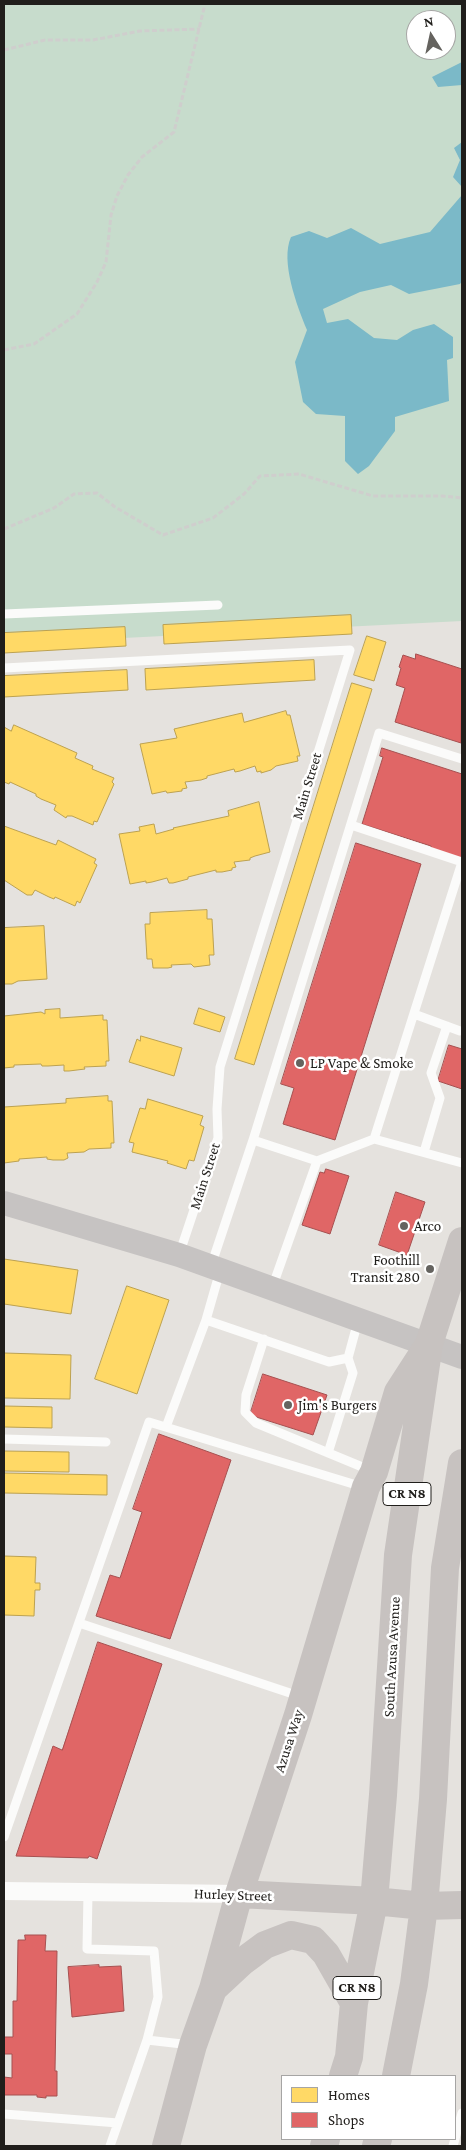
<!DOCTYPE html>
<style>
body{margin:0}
#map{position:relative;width:466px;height:2150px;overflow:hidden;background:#e5e2de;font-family:"Crimson Pro",serif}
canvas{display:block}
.frame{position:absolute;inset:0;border:5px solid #201e1b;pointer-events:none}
.legend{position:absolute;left:281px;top:2075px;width:175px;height:65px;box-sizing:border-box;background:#fff;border:1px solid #a6a5a4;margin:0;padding:6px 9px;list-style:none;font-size:15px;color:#201e1b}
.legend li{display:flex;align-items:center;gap:10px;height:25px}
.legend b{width:25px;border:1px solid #a6a5a4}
.north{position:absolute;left:406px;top:10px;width:50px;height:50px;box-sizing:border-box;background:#fff;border:1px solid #a6a5a4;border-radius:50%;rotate:350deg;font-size:14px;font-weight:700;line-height:20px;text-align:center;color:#201e1b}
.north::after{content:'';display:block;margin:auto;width:18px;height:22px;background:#65635f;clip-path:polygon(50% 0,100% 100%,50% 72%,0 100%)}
</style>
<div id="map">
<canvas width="466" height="2150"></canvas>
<div class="frame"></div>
<ul class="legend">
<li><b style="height:14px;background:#ffd966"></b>Homes</li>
<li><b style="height:14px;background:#e06666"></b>Shops</li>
</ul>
<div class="north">N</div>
</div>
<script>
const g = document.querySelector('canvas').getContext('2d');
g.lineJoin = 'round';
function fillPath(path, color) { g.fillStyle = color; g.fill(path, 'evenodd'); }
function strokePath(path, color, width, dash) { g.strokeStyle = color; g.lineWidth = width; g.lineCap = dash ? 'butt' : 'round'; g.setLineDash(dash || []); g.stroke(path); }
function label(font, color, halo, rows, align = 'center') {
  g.font = font + ' "Crimson Pro",serif'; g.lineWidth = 5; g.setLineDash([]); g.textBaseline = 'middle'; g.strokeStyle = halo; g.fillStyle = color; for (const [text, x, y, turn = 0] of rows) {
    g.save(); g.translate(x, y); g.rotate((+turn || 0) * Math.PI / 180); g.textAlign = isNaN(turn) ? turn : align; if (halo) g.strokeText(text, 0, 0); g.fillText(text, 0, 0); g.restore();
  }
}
fillPath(new Path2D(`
 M4,4h458v617l-458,23zM416,20h30v30h-30z`), '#c7dccc');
fillPath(new Path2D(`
 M462,62v23l-24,2 -6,-10z
 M462,142v45l-9,-10 7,-17 -6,-12z
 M462,195v86l-2,3 -51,10 -18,-9 -31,7 -37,17 4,14 21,-4 26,19 23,2 16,-10 21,-6 19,13v21l-6,2 2,41 -54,16v14l-26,35 -11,8 -13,-13v-45l-29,-2 -13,-12 -8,-40 12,-32c-10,-24 -27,-69 -16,-93l18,-6 18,7 24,-10 29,16 50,-12z`), '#7bb9c8');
const homes = new Path2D(`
 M351,615l1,19 -188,10 -1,-19z
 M125,627l1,19 -122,7v-20z
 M367,636l19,6 -12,39 -20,-6z
 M314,660l1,20 -169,10 -1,-21z
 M127,670l1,20 -124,7v-21z
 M352,683l20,6 -118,376 -19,-6z
 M286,711l1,4h3l10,41h-3l1,5 -22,5 -5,4 -10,3v-2l-4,1 -2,-6 -15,5 -5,1 -1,-3 -27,7v2l-6,2 -16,2 2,6 -5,1v2l-15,2 -1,-2 -14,3 -12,-50 37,-6 -3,-9 68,-16 2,9z
 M14,725l63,28 -2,5 18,8 -1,3 22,9 -2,4 2,2 -17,38 -3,-1 -1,4 -21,-9h-5l-1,2 -12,-8 2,-5 -15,-6 -5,-3v-2l-26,-12 -1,2 -5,-2v-55l7,4z
 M259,802l11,50 -15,4 -5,2v2l-16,2 2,5 -4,1v2l-10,2h-6v-2l-28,7v2l-15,4h-4l-2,-5 -15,4 -6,1v-2l-16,3 -11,-50 21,-3 -1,-4 15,-3 2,10 18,-5 -1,-1 56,-12 -1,-5z
 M4,826l52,19 2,-5 38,19 -2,4 3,2 -17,38 -3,-2 -2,5 -20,-9 -1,2 -5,-2 -14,-7 -3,5h-5l-23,-15z
 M207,910v9h5l2,36h-5l1,10 -16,2 -3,-3 -20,1 1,2 -4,1h-15l-1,-9h-5l-2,-35h5v-11z
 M44,926l3,53 -29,2 -6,3h-8v-56z
 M199,1008l26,9 -5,15 -26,-8z
 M60,1009v9l43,-3v5h4l2,41h-3v5l-22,1 1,2 -16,2h-5v-6l-16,1h-6l-1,-2 -27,1v2l-10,1v-52l37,-4 4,2v-4z
 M141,1036l41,12 -8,28 -45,-14 8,-23 3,2z
 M108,1096v5h4l2,42h-3v5l-22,1 -5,3 -17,1 1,5 -4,2h-11l-6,-1v-2l-28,2v2l-15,2v-56l62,-4v-4z
 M148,1099l55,17 -3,9 4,2 -10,34 -5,-1 -3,9 -19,-6 1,-2 -36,-9 2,-9 -5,-1 11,-34 5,1z
 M4,1259l74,11 -7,44 -67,-10z
 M127,1286l42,14 -32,94 -42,-15z
 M4,1353l67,2 -1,44 -66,-1z
 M4,1406l48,1v21l-48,-1z
 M4,1451l65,1v20l-65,-1z
 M4,1473l103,2v20l-103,-2z
 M4,1556l32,1 -1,26h5v7h-5l-1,26 -30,-1z`);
fillPath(homes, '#ffd966');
strokePath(homes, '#bca150', 1);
const shops = new Path2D(`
 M416,654l46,15 -1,74 -66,-21 10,-34 -9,-3 5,-17 -2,-1 4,-12 12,4z
 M382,748l80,26v85l-31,-10v-3l-69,-22 21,-67 -3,-1z
 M356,843l65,21 -86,276 -52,-16 11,-36 -13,-4z
 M449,1045l13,4v40l-24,-8z
 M326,1169l23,7 -19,58 -28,-9 18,-53 4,1z
 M396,1192l29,10 -18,53 -28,-10z
 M263,1374l64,21 -14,40 -63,-20z
 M159,1434l72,26 -61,179 -74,-23 14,-41 10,3 22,-66 -9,-3z
 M98,1642l64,22 -65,195 -8,-3 -1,2 -72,-2 37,-110 9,4z
 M25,1935h21l-1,16h12l-2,120h2v25h-11v2l-9,-1v-2h-33v-18l8,1v-24h-8v-17h9v-36h4l1,-61h7z
 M99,1965v2l22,-1 3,45 -52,6 -4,-50z`);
fillPath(shops, '#e06666');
strokePath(shops, '#a65050', 1);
strokePath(new Path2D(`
 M4,50l41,-10h48l47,-9 60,-2
 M4,350l30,-6 43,-30 20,-32 9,-20 5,-47 6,-19 11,-21 14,-18 32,-25 31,-128
 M4,529l50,-21 20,-14 23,-1 18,14 48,28 50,-17 31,-24 16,-18 39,-2 74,22h69l20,2`), '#cfcecd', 3, [5, 2.5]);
strokePath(new Path2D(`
 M4,614l214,-9
 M4,668l346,-18 -130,417 -3,42 1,29 -39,117
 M351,825l111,37 -88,277
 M414,1014l46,17
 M253,1140l126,-407 83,26
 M424,1152l16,-54 -9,-25 16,-47
 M211,1266l42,-126 64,21 57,-22 88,24
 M220,1271l-14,49 123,42 19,-4 10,-37
 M272,1288l45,-127
 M264,1339l-18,56 -1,17 11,11 116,48
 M166,1427l40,-107
 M4,1439l102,3
 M328,1453l25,-80 -5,-15
 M79,1623l223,74
 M4,1837l145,-415 214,65
 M88,1893l-1,56 67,2 4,46 -11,43
 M4,2114l114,9
 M110,2146l37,-106 44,5
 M453,2146l9,-33`), '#fbfbfa', 9);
strokePath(new Path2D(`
 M4,1891l235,3`), '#fbfbfa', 18);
strokePath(new Path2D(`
 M4,1203l175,52 283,102`), '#c6c3c2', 24);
strokePath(new Path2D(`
 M239,1894l135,7 50,5 38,-1
 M213,1989l29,-27 23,-17 26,-10 22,5 13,14 28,49
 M343,2076l6,-19 5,-54 20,-102 9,-106 15,-240 31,-211 33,-103
 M396,2076l18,-92 10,-78 9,-107 12,-231 17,-105
 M166,2146l27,-101 20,-56 26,-95 59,-179 68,-228 8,-15 24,-80 31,-48
 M324,2146l2,-7
 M376,2146l2,-7`), '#c7c2c0', 28);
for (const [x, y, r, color] of [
 [300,1063,5,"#65635f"],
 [404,1226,5,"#65635f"],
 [430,1269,5,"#65635f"],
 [288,1405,5,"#65635f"]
]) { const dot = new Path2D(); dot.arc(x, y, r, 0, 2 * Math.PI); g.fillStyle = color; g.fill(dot); strokePath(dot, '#fff', 2); }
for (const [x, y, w] of [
 [407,1494,48],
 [357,1988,48]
]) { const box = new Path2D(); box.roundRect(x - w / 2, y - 11.5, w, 23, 4); g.fillStyle = '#fff'; g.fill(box); strokePath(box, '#201e1b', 1); }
label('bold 14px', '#201e1b', null, [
 ["CR N8",407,1494],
 ["CR N8",357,1988]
]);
label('15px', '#201e1b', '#fff', [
 ["Main Street",307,786,-73],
 ["Main Street",205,1176,-72],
 ["South Azusa Avenue",392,1657,-87],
 ["Azusa Way",289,1741,-72],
 ["Hurley Street",233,1895,2]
]);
label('15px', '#201e1b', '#fff', [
 ["LP Vape & Smoke",310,1063],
 ["Arco",414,1226],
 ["Foothill",420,1260,"right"],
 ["Transit 280",420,1277,"right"],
 ["Jim's Burgers",298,1405]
], 'left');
</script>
